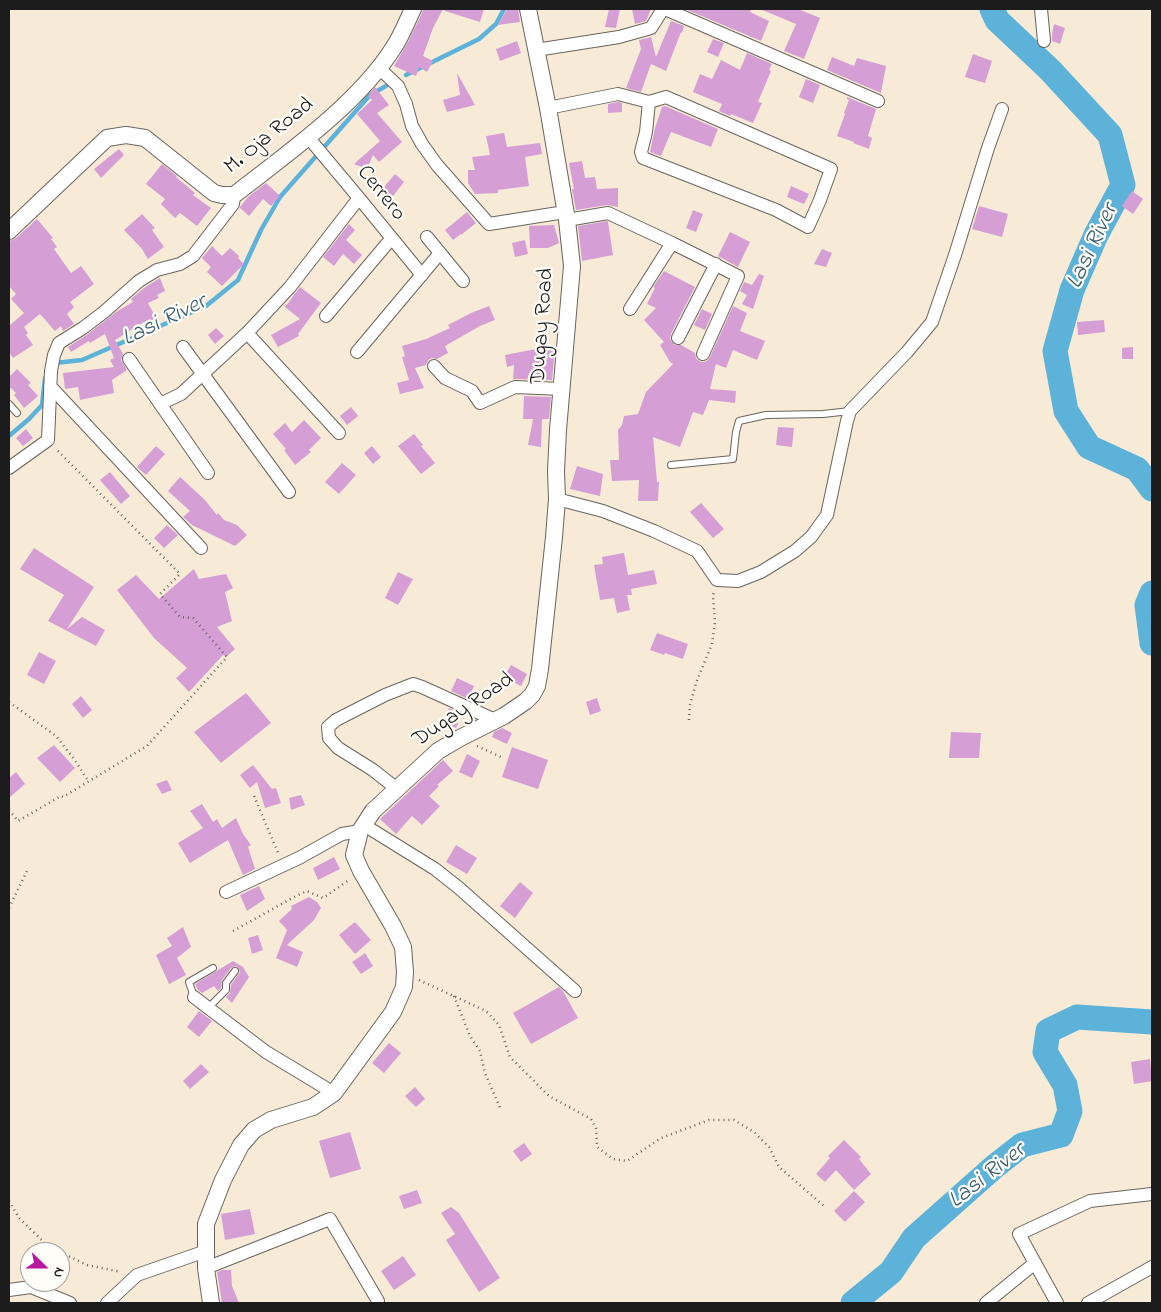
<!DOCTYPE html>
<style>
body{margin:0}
#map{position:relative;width:1161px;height:1312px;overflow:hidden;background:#f7ebd7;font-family:"Indie Flower",sans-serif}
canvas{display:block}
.frame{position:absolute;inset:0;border:10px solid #1c1c1c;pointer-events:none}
.north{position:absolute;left:20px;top:1242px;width:50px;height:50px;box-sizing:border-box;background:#fdfcf7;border:1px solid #a3a29f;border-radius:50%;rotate:112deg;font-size:14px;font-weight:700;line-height:20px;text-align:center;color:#1c1c1c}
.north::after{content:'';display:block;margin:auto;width:18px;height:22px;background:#b5179e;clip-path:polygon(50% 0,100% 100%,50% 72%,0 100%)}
</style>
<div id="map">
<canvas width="1161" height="1312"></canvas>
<div class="frame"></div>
<div class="north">N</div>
</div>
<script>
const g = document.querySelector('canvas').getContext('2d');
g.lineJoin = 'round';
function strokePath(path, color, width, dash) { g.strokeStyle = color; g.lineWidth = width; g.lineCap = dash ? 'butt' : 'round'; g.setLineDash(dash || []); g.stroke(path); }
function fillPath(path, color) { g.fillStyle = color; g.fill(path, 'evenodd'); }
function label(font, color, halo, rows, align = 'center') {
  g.font = font + ' "Indie Flower",sans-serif'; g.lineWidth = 4.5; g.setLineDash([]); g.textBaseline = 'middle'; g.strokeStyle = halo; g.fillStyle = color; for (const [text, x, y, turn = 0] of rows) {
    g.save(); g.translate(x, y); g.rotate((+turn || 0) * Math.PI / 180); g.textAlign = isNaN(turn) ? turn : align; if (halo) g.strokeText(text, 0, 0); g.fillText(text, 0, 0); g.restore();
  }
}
strokePath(new Path2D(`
 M406,75l73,-36 17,-15 8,-15
 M55,363l27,-3 124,-54 32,-26 23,-50 19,-33 90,-102 16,-9
 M9,436l20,-17 13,-14 3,-27`), '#5cb2d9', 4.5);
strokePath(new Path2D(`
 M992,9l5,11 53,50 60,65 13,50 -27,50 -24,55 -17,61 11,60 23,36 48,22 15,20
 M1152,593l-5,12 5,38
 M853,1303l38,-31 23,-34 80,-71 28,-22 39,-10 9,-24 -5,-26 -20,-33 3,-21 29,-14 75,5`), '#5cb2d9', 25);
fillPath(new Path2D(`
 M423,9h20l-10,19 -10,28 10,5 -6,11 -8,-5 -3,9 -22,-10 14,-24 14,-29z
 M445,9h39l-4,13 -35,-11z
 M507,9h11l2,13 -22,3z
 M609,9h11l-4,19 -11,-1z
 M632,9h19l-5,12 -11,3z
 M685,9h66l-1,3 19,9 -8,20z
 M760,9h38l22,9 -16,41 -20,-8 12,-27z
 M671,21l13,5 -2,7 -1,-1 -15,39 -15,-7 -10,28 -15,-4 15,-39 -2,-9 12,-3 5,20z
 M1054,24l11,4 -5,16 -8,-3v-7z
 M713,39l11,4 -6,14 -11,-5z
 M517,41l4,12 -21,8 -4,-12z
 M747,53l25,11 -3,6 2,1 -13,31 4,1 -9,20 -22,-9 -1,2 -11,-5 3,-7 -29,-12 7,-18 12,5 9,-19 19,10z
 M973,54l19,7 -7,22 -20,-6z
 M832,57l22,9 3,-8 29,8 -5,27 -54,-23z
 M457,73l18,32 -28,7 -4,-12 17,-5z
 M806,79l14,6 -7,18 -14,-6z
 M375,87l14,18 -12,8 25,29 -23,20 -6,-7 -6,14 -13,-5 26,-23 -23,-27 15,-14 -4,-4z
 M847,97l29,12 -8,27 4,2 -3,11 -16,-6 1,-1 -17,-6 8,-22 -1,-1 5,-13 -2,-1z
 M618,102l4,1v9l-14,1v-9z
 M665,106l53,23 -7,18 -40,-15 -10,24 -11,-4 5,-24 7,-21z
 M504,133l3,14 33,-4 2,11 -17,3 4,29 -31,4v3l-23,1 -7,-11v-13h7l-3,-13 18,-2 -4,-19z
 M119,149l5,6 -23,23 -7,-9z
 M582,161l3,17 10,-1 2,12 21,-1v19l-11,-2 -31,5 -4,-21h2l-5,-26z
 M162,164l15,12 -1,1 19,16 -2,2 18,13 -14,18 -17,-13 -5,5 -14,-14 4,-5 -19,-15z
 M395,174l9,8 -14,18 -10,-8z
 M266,183l14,13 -9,10 -8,-7 -14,17 -9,-8v-1l8,-10z
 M791,186l18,8 -5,10 -17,-7z
 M1132,191l11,8 -10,15 -11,-8z
 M979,206l29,8 -6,23 -30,-8z
 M693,210l10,4 -7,18 -10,-4z
 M467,212l9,11 -15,12v-1l-8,6 -8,-10z
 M142,214l13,14 -3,2 12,17 -16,12 -6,-10 -18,-19z
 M37,219l16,19 -2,1 6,8 -3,2 17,24 10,-7 13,18 -24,18 4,5 -7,7 7,10 -11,7 -2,-5 -6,5 -15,-17 -16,13 4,6 -2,2 7,10 -20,13 -4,-6v-26l15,-13 -13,-14 5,-5 -7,-8v-45l7,-3z
 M607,221l1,1 5,33 -31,6 -4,-35z
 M349,224l6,6 -9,10 16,15 -8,9 -11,-10 -9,12 -11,-9z
 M554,225l5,18 -11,5h-18l-1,-22z
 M730,232l20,10 -12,25 -20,-11z
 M525,240l3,14 -13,3 -3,-14z
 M212,246l10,10 8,-8 9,8 -1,2 6,6 -22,22 -15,-14 4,-5 -9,-9z
 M822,249l10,4 -6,14 -12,-3z
 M664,271l31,16 -24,47 -1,5 4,6h7l14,8 1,5 3,3 4,1 4,-1 3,-4 23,-51 14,7 -7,18 25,10 -8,19 -24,-10 -7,18 -10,-4 -6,25 26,2 -1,12 -26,-3 -6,15 -10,-3 -13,35 -27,-10 4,45h2l-1,19h-20l1,-21 -27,1 -2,-21h9l-1,-30 4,-5 2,-9 14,-2 8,-22 27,-28 -3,-2 -10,-17 4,-3 -20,-22 12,-12 -9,-4 8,-16 -2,-1z
 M759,274l5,2 -11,33 -11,-5 5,-9 -7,-4 4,-9 8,3z
 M160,278l5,13 -8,4 2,3 -11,5 8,15 -11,6 -1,-2 -29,18 8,14 -2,6 6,10 -15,10 2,13 -34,7 -2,-13 -13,2 -2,-16 51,-6 -4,-7 4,-2 -9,-24 -15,9 -1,-2 -18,11 -3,-5 20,-13 28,-22 17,-10 -2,-3 13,-11z
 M300,287l21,16 -23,31 1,2 -21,11 -7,-12 29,-16 -15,-12z
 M489,306l6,14 -15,6 -35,20 3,7 -11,6 -5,-1 -4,2 -2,5 -11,3 9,20 -24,6 -3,-11 12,-3 -7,-23 3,-1 -3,-10 24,-7 24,-11 -2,-3 23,-12z
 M702,309l10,5 -7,16 -11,-5z
 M1104,320l1,12 -27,3 -1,-13z
 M216,328l8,8 -9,8 -7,-9z
 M1133,347v12h-11v-11z
 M541,348l14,1 -3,31 -39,-1 1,-14 -7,2 -2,-12z
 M17,369l14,14 -3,2 10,11 -14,12 -10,-13 2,-2 -5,-5 -2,1v-12z
 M524,396l27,1 -2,22h-7l-1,28 -13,-2 5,-26h-10z
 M351,407l7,9 -11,9 -7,-9z
 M304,420l17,18 -12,12 2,2 -16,13 -11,-15 2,-1 -13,-15 12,-11 7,9z
 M778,427l16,1 -2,19 -16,-2z
 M26,429l7,9 -10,8 -7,-8z
 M414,434l9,11 -2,1 14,17 -14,11 -23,-28z
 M156,446l9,8 -19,21 -9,-8z
 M372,446l9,11 -8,7 -9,-11z
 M342,463l14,12 -17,19 -14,-12z
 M577,466l26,8 -3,22 -30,-7z
 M110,472l20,24 -9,8 -21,-24z
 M180,477l24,22 13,16 1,-2 6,7 13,5 10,10 -12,11 -43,-21 -9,-8 7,-6 -22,-20z
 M701,503l23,26 -11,9 -23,-26z
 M167,525l11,10 -14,13 -10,-10z
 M34,548l60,39 -27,42 15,-12 23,13 -9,16 -48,-25 16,-26 -44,-26z
 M624,553l4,22 26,-5 3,14 -26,5 1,6h-5l3,15 -13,3 -3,-15 -14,2 -6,-35 9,-1 -1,-7z
 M194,569l5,10 27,-5 7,14 -8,4 7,29 -15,6 18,22 -9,8 -3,-2 -34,37 -13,-14 11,-10 -33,-30 -37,-48 19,-15 23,24z
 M398,572l15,7 -15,26 -13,-7z
 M657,633l31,11 -5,15 -18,-6 -1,2 -14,-5z
 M39,652l17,9 -12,23 -17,-9z
 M511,665l16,9 -6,12 -17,-9z
 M457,678l17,8 -6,13 -17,-8z
 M246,693l25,30 -50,40 -27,-31z
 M81,696l11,14 -9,8 -11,-14z
 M597,698l4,13 -11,4 -4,-13z
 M449,708l13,6 -6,14 -13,-6z
 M502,728l10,5 -5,11 -15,-7 2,-5z
 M951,732l30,1 -2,25h-30z
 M54,745l21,23 -15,14 -23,-24z
 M512,747l36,13 -10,29 -36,-12z
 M467,754l13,7 -8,17 -13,-6z
 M443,760l10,11 -16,14 2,1 -10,10 11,10 -18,19 -10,-9 -16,18 -16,-15z
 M253,765l19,24 4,-1 5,15 -16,5 -8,-26 -7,6 -10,-13z
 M16,772l9,12 -16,14v-20z
 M167,780l5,10 -10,4 -6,-10z
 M301,795l4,10 -14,5 -2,-12z
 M202,804l11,18 4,-3 5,9 14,-10 7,16 8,11 -3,2 7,22 -12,6 -15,-35 -38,23 -12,-20 25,-15 -13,-17z
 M456,845l21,13 -10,16 -21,-12z
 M334,857l6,12 -22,11 -5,-12z
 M520,882l13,11 -18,25 -15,-12z
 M259,886l6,13 -18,12 -7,-16z
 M309,897l8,5 4,6 -7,12 -27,25 16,7 -6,15 -21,-9 11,-28 -8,-9 13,-12 -1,-3z
 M355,922l16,18 -16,14 -16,-19z
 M183,927l8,20 -14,11 9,17 -17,9 -13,-29 16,-9 -5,-8z
 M258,935l5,15 -11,4 -4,-16z
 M365,953l8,13 -12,8 -9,-12z
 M233,961l10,6 6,10 -17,26 -6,-6 4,-4 1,-8 9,-13 -1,-3 -3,-3 -5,2 -9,12 -1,8 -3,3 -4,-5 -12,7 -4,-3 -3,-6z
 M559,987l4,4 15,27 -47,26 -18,-31z
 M199,1011l13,10 -13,16 -12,-10z
 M389,1043l12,10 -17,20 -12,-10z
 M1150,1059l2,22 -18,3 -3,-22z
 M201,1064l8,8 -19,17 -7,-8z
 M415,1087l10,12 -9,8 -11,-11z
 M350,1132l11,37 -31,9 -11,-37z
 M844,1140l17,17 -2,2 12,15 -17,16 -18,-20 -11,12 -9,-8 14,-16 -2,-2z
 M524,1143l8,11 -11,8 -8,-11z
 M417,1190l5,13 -18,6 -5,-13z
 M854,1191l11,11 -20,20 -11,-11z
 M451,1207l8,6 41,65 -21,14 -33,-52 9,-6 -14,-21z
 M250,1209l5,25 -30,6 -4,-26z
 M403,1256l13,19 -22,15 -13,-19z
 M222,1270h9l1,16 7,17h-17l-5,-31z`), '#d59fd6');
const service = new Path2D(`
 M9,404l8,9
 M671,465l62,-6 3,-27 3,-11 27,-6 57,-1 27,-3
 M194,997l-5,-15 24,-14
 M208,1008l18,-18v-7l9,-12`);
const minor = new Path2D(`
 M665,9l213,92
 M1041,9l3,32
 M536,50l83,-13 32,-9 12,-19
 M379,68l19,18 8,18 6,22 10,18 15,21 52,59 76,-12
 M548,108l70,-14 31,8 17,-5 165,72 -11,31 -12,27 -32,-17 -133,-52 -2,-6 5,-20 3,-30
 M308,137l51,61 63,77
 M567,220l41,-7 64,30 66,33 -35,78
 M427,237l36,44
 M630,309l42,-66
 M326,316l65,-77
 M247,333l92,100
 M678,338l38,-74
 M183,347l106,145
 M357,352l83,-99
 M129,359l79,114
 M434,366l11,12 27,13 8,12 35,-16 47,2
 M50,386l151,162
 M160,404l21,-10 66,-61 43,-46 69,-89
 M9,468l39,-28 3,-69 3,-16 5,-12 24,-15 21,-16 35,-31 18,-11 23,-6 13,-8 40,-52 1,-9
 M557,499l46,12 51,20 43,20 20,29 21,1 23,-9 34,-21 16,-14 16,-22 20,-94 3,-10 57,-59 25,-30 23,-67 33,-107 14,-39
 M397,789l-24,-19 -35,-22 -9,-10 -1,-11 8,-7 49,-25 28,-11 9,3 73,33
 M364,825l71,44 24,19 116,103
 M226,892l73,-34 43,-24 18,-3
 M194,997l72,55 68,41
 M206,1268l124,-49 48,82
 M9,1290l22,-3 39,16
 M107,1303l30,-28 69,-24
 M986,1303l49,-40
 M1057,1303l-38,-69 71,-33 62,-7
 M1088,1303l64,-36`);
const tertiary = new Path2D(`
 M9,231l98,-93 19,-3 19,3 69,55 8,2h12c54,-42 124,-91 160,-148 8,-12 13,-26 19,-38
 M211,1303l-5,-35v-44l17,-44 18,-35 13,-15 17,-10 42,-13 21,-14 59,-81 11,-25 1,-15 -2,-25 -10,-21 -32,-55 -7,-16 6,-24 13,-20 65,-60 22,-13 44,-22 22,-15 6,-6 5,-9 3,-17 14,-132 3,-38 -1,-28 2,-41 14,-164 -5,-46 -19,-112 -20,-99`);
strokePath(service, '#69645d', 8);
strokePath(minor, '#69645d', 14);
strokePath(tertiary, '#69645d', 18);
strokePath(new Path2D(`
 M9,702l47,34 18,23 15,23
 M689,720l1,-15 6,-22 16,-39 3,-22 -2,-26 1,-5
 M477,746l26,12
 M254,796l25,59
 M9,810l9,11 43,-25 2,1 84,-51 80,-89 -34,-39 -13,-1 -20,-23 20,-20 -124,-125
 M9,908l18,-37
 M233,931l63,-35 11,-5 16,7 26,-18
 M419,980l67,31 13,14 11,32 39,39 42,23 5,9 1,19 16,12 14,2 34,-23 48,-18h25l20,12 15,15 10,20 45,39
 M454,996l16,40 10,15 5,22 16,37
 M9,1201l10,17 31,30 9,4
 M60,1252l27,13 34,7`), '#69645d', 2.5, [1, 4]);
strokePath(service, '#fff', 6);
strokePath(minor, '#fff', 12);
strokePath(tertiary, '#fff', 16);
label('22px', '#1c1c1c', '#fdfcf7', [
 ["M. Oja Road",270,137,-39],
 ["Cerrero",380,194,51],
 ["Dugay Road",544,326,-86],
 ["Dugay Road",464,711,-34]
]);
label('italic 24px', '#396071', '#fdfcf7', [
 ["Lasi River",1094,247,-65],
 ["Lasi River",165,322,-26],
 ["Lasi River",988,1177,-38]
]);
</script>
